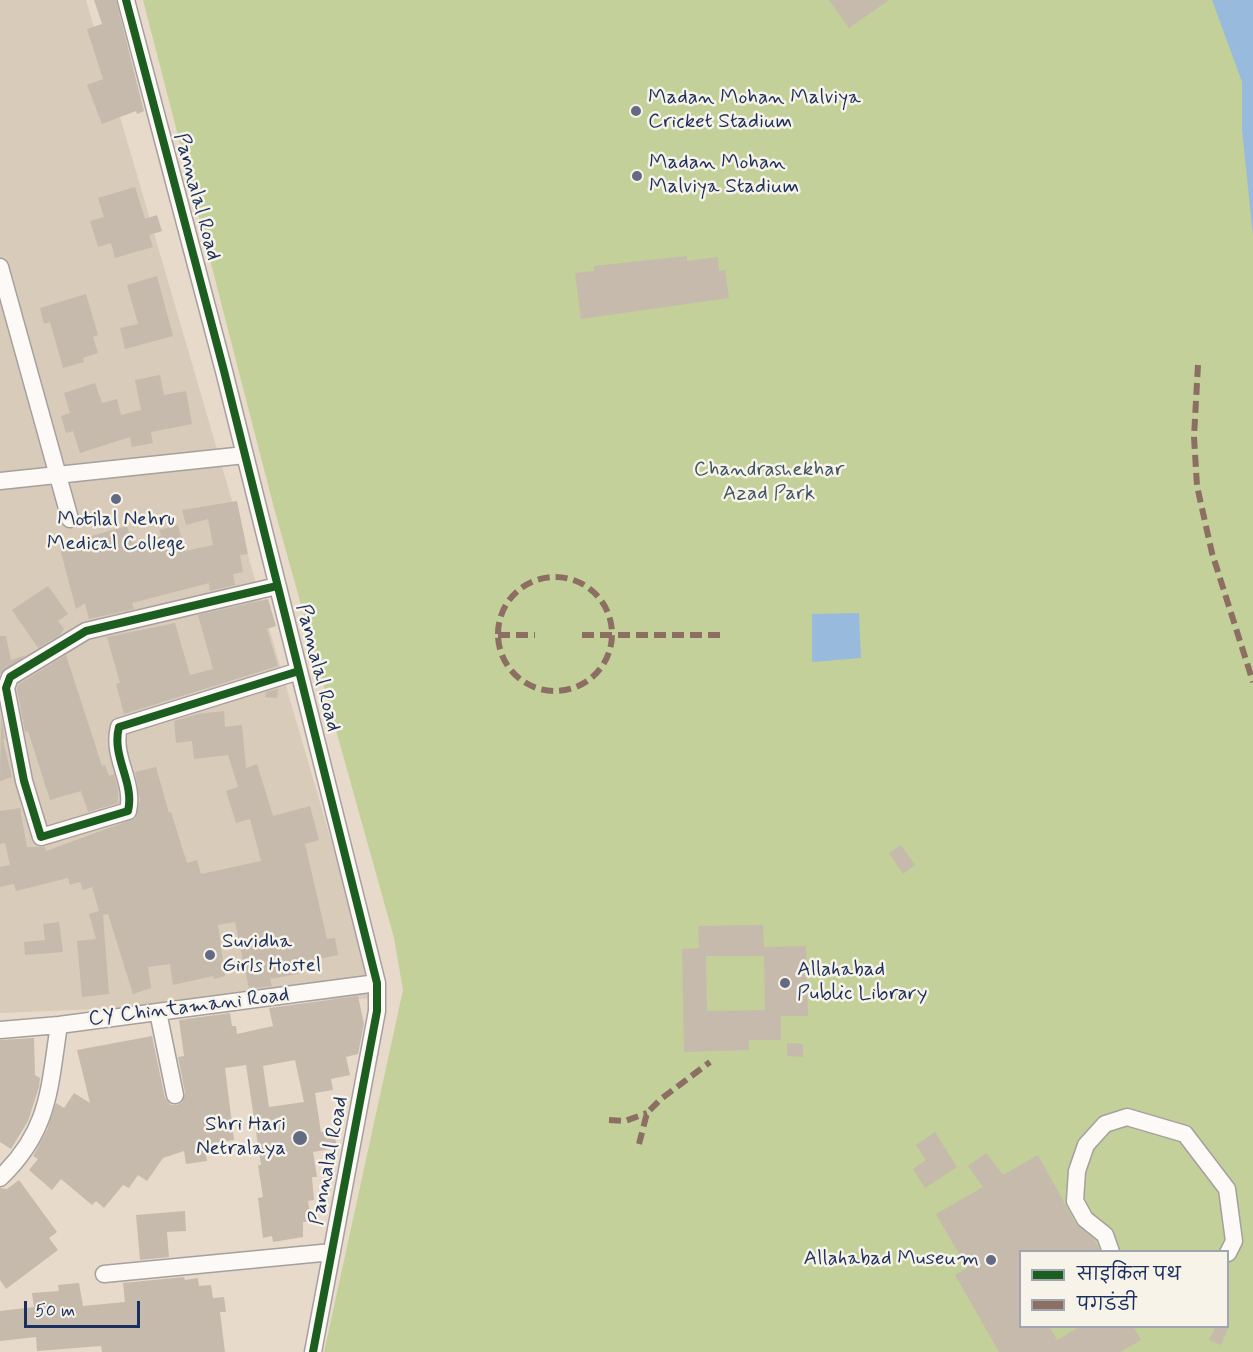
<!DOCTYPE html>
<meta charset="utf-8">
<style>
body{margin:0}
#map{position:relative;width:1253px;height:1352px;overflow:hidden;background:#e8dacb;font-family:Mynerve,"Playpen Sans Deva",sans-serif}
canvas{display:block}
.legend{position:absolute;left:1019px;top:1250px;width:210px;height:78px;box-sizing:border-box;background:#f7f3e8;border:2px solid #9fa5b1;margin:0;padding:8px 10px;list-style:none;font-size:18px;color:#1b2f5e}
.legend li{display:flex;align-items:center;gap:12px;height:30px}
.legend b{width:30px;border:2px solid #9fa5b1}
.scale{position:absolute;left:24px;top:1301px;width:116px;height:27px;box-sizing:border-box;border:3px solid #1b2f5e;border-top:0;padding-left:8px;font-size:18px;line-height:21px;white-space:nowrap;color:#1b2f5e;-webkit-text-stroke:4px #f7f3e8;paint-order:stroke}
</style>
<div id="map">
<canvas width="1253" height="1352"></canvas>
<ul class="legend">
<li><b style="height:8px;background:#1b5e20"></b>साइकिल पथ</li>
<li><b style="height:8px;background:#8d6e63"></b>पगडंडी</li>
</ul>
<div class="scale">50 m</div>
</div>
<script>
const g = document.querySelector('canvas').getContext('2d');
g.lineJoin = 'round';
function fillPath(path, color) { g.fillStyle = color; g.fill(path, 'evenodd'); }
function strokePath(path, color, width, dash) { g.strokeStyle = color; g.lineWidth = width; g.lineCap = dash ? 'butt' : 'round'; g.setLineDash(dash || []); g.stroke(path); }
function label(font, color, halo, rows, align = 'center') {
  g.font = font + ' Mynerve,sans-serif'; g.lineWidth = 5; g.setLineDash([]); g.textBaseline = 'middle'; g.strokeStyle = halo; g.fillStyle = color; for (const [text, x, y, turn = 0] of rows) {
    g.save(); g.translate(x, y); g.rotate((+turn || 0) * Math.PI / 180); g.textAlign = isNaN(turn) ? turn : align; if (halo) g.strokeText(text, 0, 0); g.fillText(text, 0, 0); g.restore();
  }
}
fillPath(new Path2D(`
 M0,0h86l291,998 -377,15z`), '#d9cbba');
fillPath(new Path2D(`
 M143,0h1110v1352h-929l79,-362 -9,-52 -120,-430zM1020,1252h208v74h-208z`), '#c3d099');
fillPath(new Path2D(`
 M1212,0h41v236l-11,-106v-48z
 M859,613l2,45 -49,4v-48z`), '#98bbdd');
fillPath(new Path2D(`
 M94,0h22l28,111 -7,3 -1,-3 -34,13 -15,-39 16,-6 -16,-50 15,-5z
 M829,0h60l-40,28z
 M135,187l10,32 12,-4 5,16 -13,4 4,12 -38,11 -4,-15 -13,4 -8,-26 14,-4 -6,-19z
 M687,256v5l31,-4 1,14 6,-1 4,28 -148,21 -6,-46 19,-2v-5z
 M157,276l16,60 -48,13 -5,-21 18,-4 -11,-39z
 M86,294l12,41 -5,2 5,16 -15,5 1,4 -21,6 -13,-46 -6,2 -4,-16z
 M160,375l4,20 22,-4 6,33 -41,8 2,11 -21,4 -2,-10 -50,16 -7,-22 -7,2 -5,-17 9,-3 -6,-20 31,-10 7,20 15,-4 4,16 20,-5 -6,-30z
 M237,501l11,53 -8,1 3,17 -10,2 2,11 -25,6 -1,-8 -77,20 2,6 -45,10 -4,-16 -9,6 -17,-64 68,-19 5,17 29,-7 -2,-6 19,-5 7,26 28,-6 -5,-26 -22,6 -4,-15z
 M48,586l20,28 -10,7 6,8 -4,6 -22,13 -26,-38z
 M268,599l8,27 -9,3 11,37 -154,48 -8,-30 4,-1 -13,-46 68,-14 15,52 23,-6 -15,-54z
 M0,636h6l5,24 15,-5 -26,19z
 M66,655l36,111 3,-1 4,11 5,-2 4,17v12l-30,9 -7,-21 -31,9 -22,-69 -3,1 -8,-43 2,-5z
 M278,689l-1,9 -12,-1 1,-5z
 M224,711l1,16 17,-2 4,43 11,-4 16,52 37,-10 9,34 -14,4 22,95 8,-1 3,17 -42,9 2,10 -28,5 2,7 -23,3 -14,-67 -17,3 7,51 -11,3 -1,-3 -40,9 -3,-21 -22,3 3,21 -18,6 -25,-80 -5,1 6,79 -27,3 -5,-56 19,-2 -7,-25 10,-3 -7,-24 -9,3 -3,-8 -10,3 -2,-7 -52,13 -2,-7 -14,3v-20l10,-2 -5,-22 -5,1v-33l20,-3 7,39h18l1,4 90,-33 4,-18 -5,-28 21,-5 13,46 2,-1 16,51 10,-3 4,14 60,-13 -11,-42 -14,4 -10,-32 12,-4 -10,-32 -34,4 -2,-18 -16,2 -2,-22 24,-7z
 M1,716l4,23 -2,1 9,37 -12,4z
 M901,845l14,20 -12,9 -14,-21z
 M59,922l4,30 -38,3 -1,-13 21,-2 -2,-16z
 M763,925l1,22 42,-1 2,70h-27v24h-32v10l-65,2 -2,-103 17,-1 -1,-22zM706,956h58l1,54 -58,1z
 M358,996l6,28 -6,30 -12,3 4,18 -19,4 2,11 -18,3 6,39 13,-2 3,18 -24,4 4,25h-5l2,23 -6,1 2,11 -4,1 1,9h-4v15l-30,5 -1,-6 -9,2 -5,-40 5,-1 -5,-32h3l-15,-100 -21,3 9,72 -20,3 1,11 -9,1 1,6 -21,3 -2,-13 -21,7 -16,23 -9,-6 -9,13 -6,-3 -19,23 -8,-7 -4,4 -31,-26 -9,11 -23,-20 9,-11 -5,-3 14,-26 9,-27 8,5 10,-15 16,10 -13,-53 75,-14 13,62 6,7h6l5,-3 3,-9 -7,-36 6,-1 -5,-36 51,-7 2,13h4l1,8 36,-8 -4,-18zM295,1060l9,42 -35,5 -6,-41z
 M34,1038l1,37 5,3 -1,9 -11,34 -17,28 -11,-7v-102z
 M787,1043l16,1v13l-16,-1z
 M935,1132l22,35 -32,21 -12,-19 13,-9 -10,-15z
 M986,1153l17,22 35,-20 38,69 18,15 6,12h-80v75h29l8,14 24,-14h52l8,14 -21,12h-121l-44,-77 12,-7 -31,-54 47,-27 -15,-21z
 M19,1180l38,52 -8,6 9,12 -52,39 -6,-9v-92l7,1z
 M185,1211l1,20 -19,1 2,25 -29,3 -4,-45z
 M184,1277l1,3 13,-2 1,8 12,-1 2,13 11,-1 2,15h-6l5,40h-123l-1,-6 -64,5 -1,-14 -36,4v-30l34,-4 -2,-14 27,-2 -1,-6 21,-2 4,23 42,-4 -2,-19z
 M1216,1326h13l-8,19 -12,-5z`), '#c6baac');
const minor = new Path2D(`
 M126,0l98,371 153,612v28l-64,341
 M0,267l70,252
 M0,481l245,-26
 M277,586l-191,45 -76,46 -4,11 18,93 17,56 87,-26c7,-29 -17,-54 -9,-84l180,-56
 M158,1012l17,83
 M0,1030l59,-5 318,-42
 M0,1178c50,-48 49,-89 59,-153
 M1111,1252l-6,-17 -20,-16 -10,-18 2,-30 9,-26 19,-21 22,-7 58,17 42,55 7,52 -6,12
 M104,1274l228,-22`);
strokePath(minor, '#a5a09d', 19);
strokePath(minor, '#fcf9f7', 16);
strokePath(new Path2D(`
 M1198,365l-4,72 3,49 15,67 41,129
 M498 634a57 57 0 1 1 114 0a57 57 0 1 1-114 0Z
 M498,635h37
 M582,635h141
 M609,1120l16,1 22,-8
 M639,1144l8,-31 14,-14 49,-37`), '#8d6e63', 6, [12, 6]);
strokePath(new Path2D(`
 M126,0l98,371 153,612v28l-64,341
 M277,586l-191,45 -76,46 -4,11 18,93 17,56 87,-26c7,-29 -17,-54 -9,-84l180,-56`), '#1b5e20', 8);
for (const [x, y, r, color] of [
 [636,111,6,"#636b84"],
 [637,176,6,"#636b84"],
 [116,499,6,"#636b84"],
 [210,955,6,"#636b84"],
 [785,983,6,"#636b84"],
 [300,1138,8,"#636b84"],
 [991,1260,6,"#636b84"]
]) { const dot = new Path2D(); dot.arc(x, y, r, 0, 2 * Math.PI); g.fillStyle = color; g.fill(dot); strokePath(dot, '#f7f3e8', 2); }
label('21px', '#1b2f5e', '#f7f3e8', [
 ["Madan Mohan Malviya",648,99],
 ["Cricket Stadium",648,123],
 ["Madan Mohan",649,164],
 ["Malviya Stadium",649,188],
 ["Motilal Nehru",116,521,"center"],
 ["Medical College",116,545,"center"],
 ["Suvidha",222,943],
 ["Girls Hostel",222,967],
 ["Allahabad",797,971],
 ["Public Library",797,995],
 ["Shri Hari",286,1126,"right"],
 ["Netralaya",286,1150,"right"],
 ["Allahabad Museum",979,1260,"right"]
], 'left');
label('21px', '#1b2f5e', '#f7f3e8', [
 ["Pannalal Road",196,197,75],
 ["Pannalal Road",317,668,76],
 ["CY Chintamani Road",189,1008,-7],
 ["Pannalal Road",330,1161,-79]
]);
label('21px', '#3e5562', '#f7f3e8', [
 ["Chandrashekhar",769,471],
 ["Azad Park",769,495]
]);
</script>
